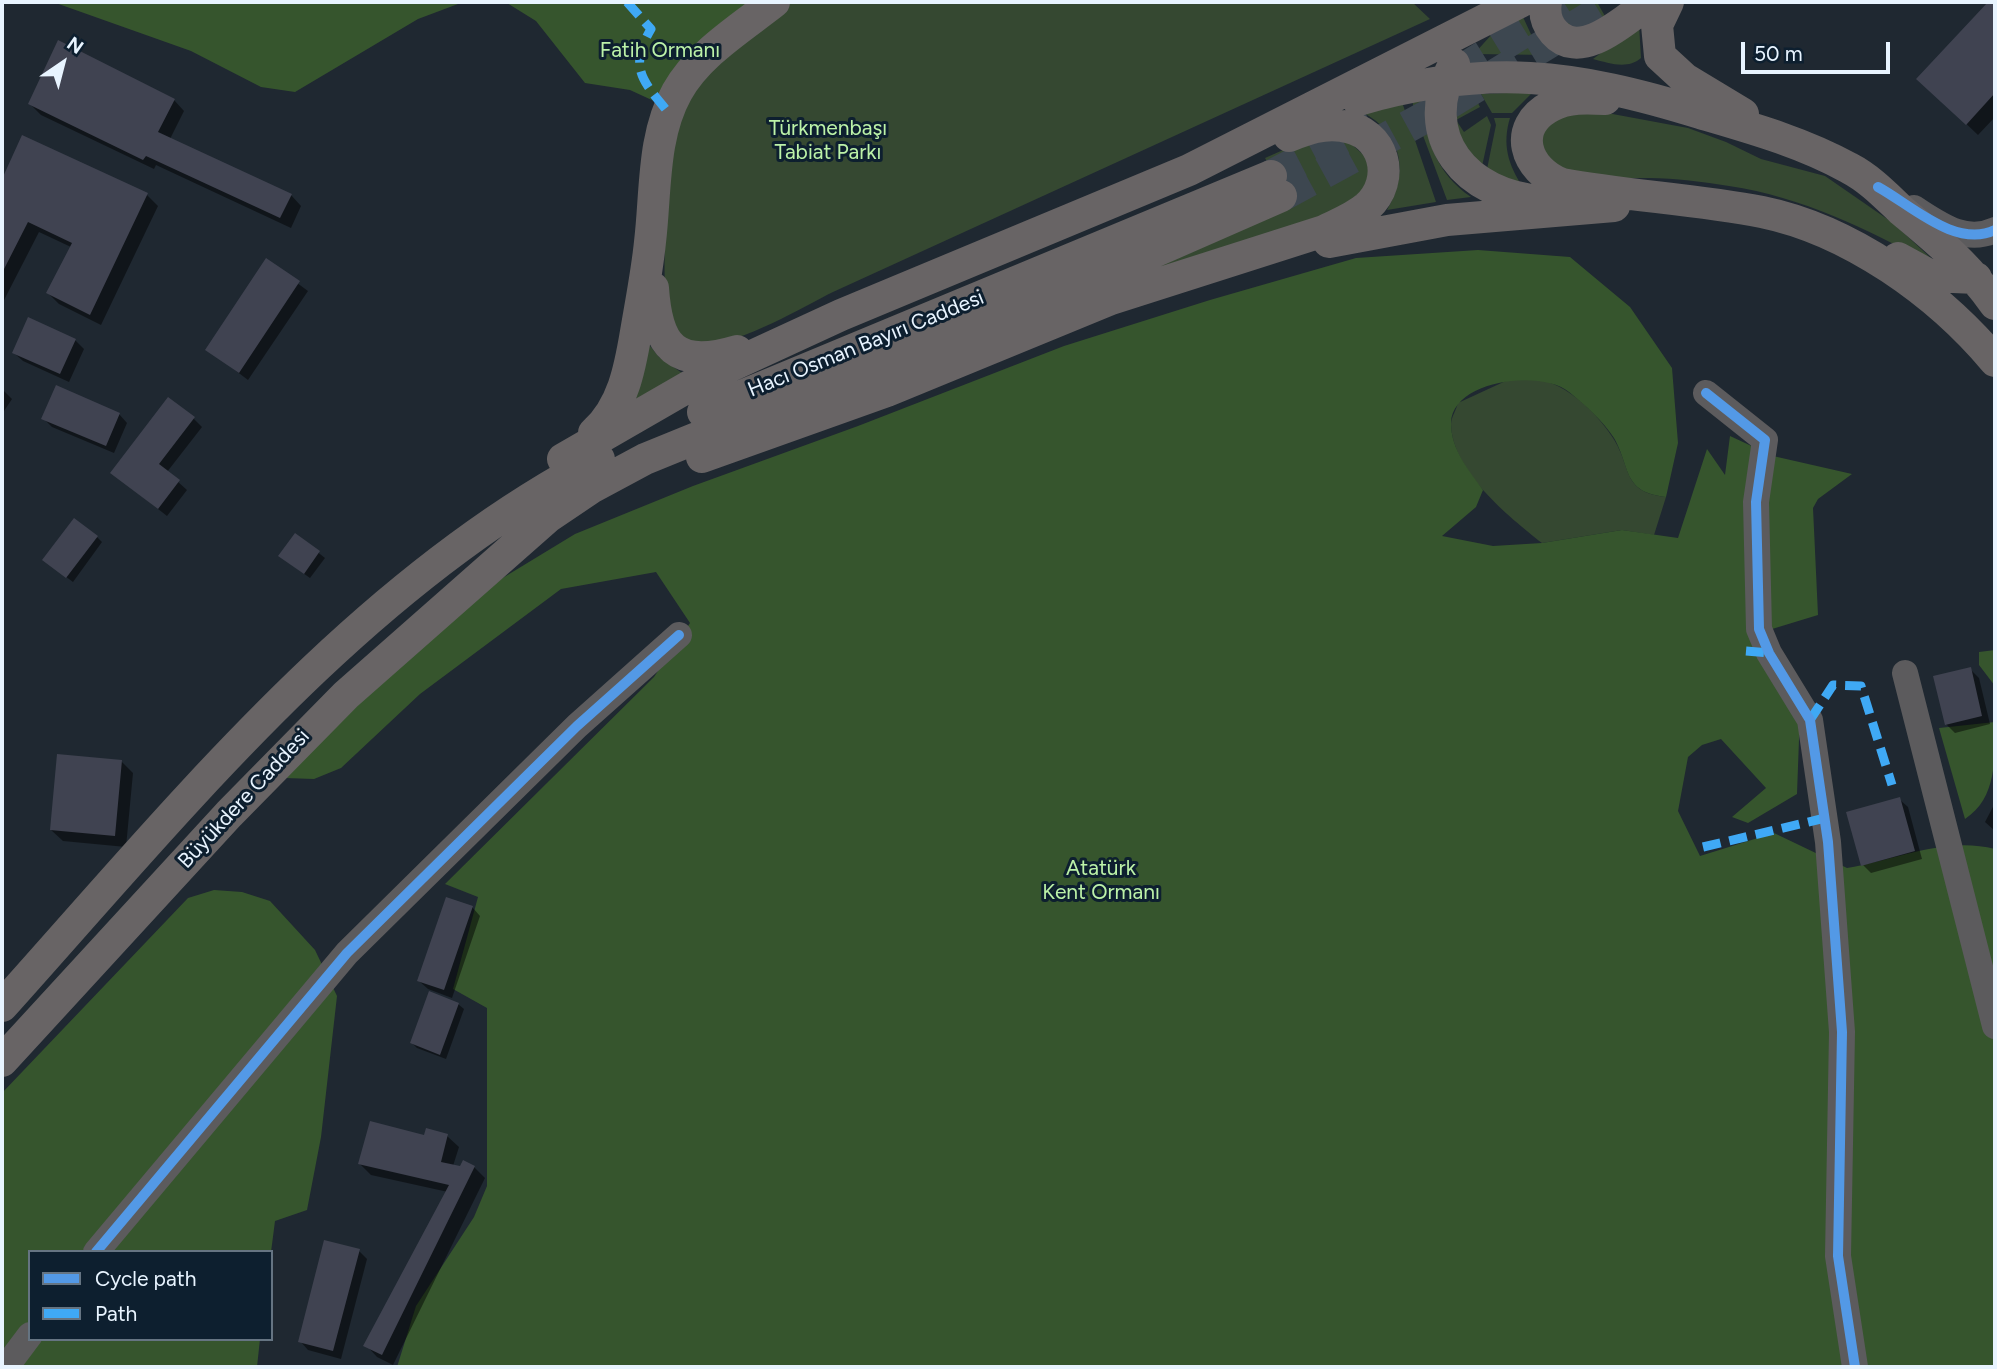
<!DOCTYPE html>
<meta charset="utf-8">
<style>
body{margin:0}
#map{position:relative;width:1997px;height:1369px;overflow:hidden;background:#1f2831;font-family:Figtree,sans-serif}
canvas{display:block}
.frame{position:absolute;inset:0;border:4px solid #e8f4ff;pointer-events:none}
.legend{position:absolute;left:28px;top:1250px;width:245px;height:91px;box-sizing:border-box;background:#0d1f2f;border:2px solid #657482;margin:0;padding:9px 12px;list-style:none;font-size:21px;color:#e8f4ff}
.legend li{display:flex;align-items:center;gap:14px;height:35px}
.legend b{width:35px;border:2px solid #657482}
.north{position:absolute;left:28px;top:28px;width:70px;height:70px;-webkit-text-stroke:5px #0d1f2f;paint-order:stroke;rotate:35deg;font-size:19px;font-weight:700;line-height:28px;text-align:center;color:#e8f4ff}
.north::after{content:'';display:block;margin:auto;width:24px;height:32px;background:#e8f4ff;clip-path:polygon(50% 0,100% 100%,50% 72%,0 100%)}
.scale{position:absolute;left:1741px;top:42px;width:149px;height:32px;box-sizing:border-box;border:4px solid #e8f4ff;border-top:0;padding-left:9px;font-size:21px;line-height:24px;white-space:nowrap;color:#e8f4ff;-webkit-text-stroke:5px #0d1f2f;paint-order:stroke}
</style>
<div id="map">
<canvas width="1997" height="1369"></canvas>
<div class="frame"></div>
<ul class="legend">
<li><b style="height:9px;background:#5399e6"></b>Cycle path</li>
<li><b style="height:9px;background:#3fa9f5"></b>Path</li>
</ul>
<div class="north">N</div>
<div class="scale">50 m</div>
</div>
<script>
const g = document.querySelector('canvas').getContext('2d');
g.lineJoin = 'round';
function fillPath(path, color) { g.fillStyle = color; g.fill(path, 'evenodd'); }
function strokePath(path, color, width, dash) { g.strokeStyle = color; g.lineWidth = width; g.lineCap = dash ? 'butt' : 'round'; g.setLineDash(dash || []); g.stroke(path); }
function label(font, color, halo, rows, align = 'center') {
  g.font = font + ' Figtree,sans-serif'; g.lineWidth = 6; g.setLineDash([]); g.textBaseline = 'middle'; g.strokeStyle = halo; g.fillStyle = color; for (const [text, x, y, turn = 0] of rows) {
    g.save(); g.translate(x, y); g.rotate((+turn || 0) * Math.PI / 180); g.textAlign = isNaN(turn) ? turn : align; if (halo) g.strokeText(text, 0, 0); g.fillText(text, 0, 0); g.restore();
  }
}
fillPath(new Path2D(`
 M777,2h635l18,17 -597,273c-31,15 -104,60 -138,51 -9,-2 -20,-10 -24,-19 -14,-27 -2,-183 10,-212 7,-19 28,-53 41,-69 13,-16 38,-29 55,-41z
 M1557,2h40l9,16 -13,7 -27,4z
 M1523,17l13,28 12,10 -74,-1 19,-21z
 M1639,24l2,34c-14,12 -32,5 -48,1z
 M1533,92l-21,21h-20l-11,-19z
 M1456,94l18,1 6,12 -24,13 8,12 23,-16 4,9 -10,46 -11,-9 -20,-56z
 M1423,99c2,40 13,74 48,98l-24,3 -32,-86 -3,-14z
 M1402,102l34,100 -49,8c22,-37 16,-77 -25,-98z
 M1591,110l97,18 38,14 35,17 64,17 68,47 41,38 -2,3c-66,-35 -129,-67 -203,-78 -26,-4 -54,-8 -80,-8 -33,0 -63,2 -96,-6l-16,-42 15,-13z
 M1494,118h16c-8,26 -2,47 13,69l-37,-13 10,-49z
 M1347,140l22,20 -1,26 -32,27 -210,67 163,-76 -24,-46 34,-15z
 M647,342l12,15 26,18 -53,27z
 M1510,379c8,0 19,-1 27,0 30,5 60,34 76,59 19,29 8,54 53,59l-12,38 -32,-5 -80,13c-34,-27 -90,-72 -91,-119 0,-6 5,-14 7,-21z`), '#354831');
fillPath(new Path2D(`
 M30,2h747l-54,40 -43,71 -50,-23 -45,-7 -49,-62 -29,-18 -49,1 -40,15 -123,73 -34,-5 -70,-36 -138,-49z
 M1478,250l92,7 60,50 42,61 6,75 -12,54c-44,-5 -35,-29 -52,-59 -10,-16 -30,-34 -45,-46 -28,-23 -117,-12 -118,31 0,27 18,47 32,67l-7,17 -34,29 51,10 49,-3 80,-13 56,8 29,-89 18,26 5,-39 43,20 79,18 -34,25 -5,9 5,107 -59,18 41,79 -3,82 -49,29 -16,-6 34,-29 -45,-49 -19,6 -14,12 -10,54 22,45 74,-23 73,35c49,-8 98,-32 148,-19v518h-1598l19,-61 58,-89 13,-31v-178l-34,-19 25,-92 -33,-13 209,-207 36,-54 -34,-51 -95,17 -141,105 -79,74 -27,11 -29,-1 114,-116 102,-83 74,-45 118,-48 165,-60 206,-80 146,-46 146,-42z
 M1995,650v36l-16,-21v-13z
 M1995,722c0,37 2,76 -30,97l-26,-91z
 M214,890l28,2 28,9 45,49 22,46 -16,141 -14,73 -32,11 -4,31h-241v87h230l-3,28h-255v-274l186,-195z`), '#36552d');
fillPath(new Path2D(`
 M1990,2h5v115l-17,18 -59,-56z
 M174,100l10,11 -14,28 121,56 10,11 -10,22 -135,-63 -2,4 -113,-54 -11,-11z
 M23,137l124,58 11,11 -57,119 -42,-21 -11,-11 23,-46 -32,-15 -37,72v-121z
 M267,261l41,30 -60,89 -41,-31z
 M75,340l9,9 -15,33 -46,-21 -9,-8z
 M2,389l10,10 -10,15z
 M119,414l8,9 -13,30 -62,-26 -9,-9z
 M193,418l9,9 -35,45 20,18 -20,26 -55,-43z
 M296,535l29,23 -15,20 -24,-17z
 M97,537l5,5 -29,40 -23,-17z
 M1970,669l9,9 11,46 -35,9 -9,-9z
 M121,761l12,12 -7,74 -63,-6 -12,-11z
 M1899,799l9,8 14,52 -51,14 -8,-8z
 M1995,803v28l-10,-9z
 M472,907l8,9 -28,82 -24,-9 -9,-8z
 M458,1004l6,5 -18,50 -29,-11 -5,-5z
 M447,1136l12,11 -6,19 21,1 11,11 -92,187 -16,-8 -11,-12 82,-153 -77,-17 -11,-11 65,-27z
 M359,1251l8,8 -26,100 -33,-9 -8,-9z`), '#0007');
fillPath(new Path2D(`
 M1988,2h7v91l-29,32 -50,-46z
 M58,40l117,59 -17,33 134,62 -12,24 -134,-62 -3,4 -115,-56z
 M22,135l126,58 -58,122 -44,-22 26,-50 -44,-21 -26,51v-94z
 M266,258l34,23 -61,92 -34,-23z
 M28,317l48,22 -16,35 -48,-21z
 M56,385l64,28 -14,33 -65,-27z
 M168,397l27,20 -36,47 21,16 -22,29 -48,-36z
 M74,518l24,18 -32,42 -24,-18z
 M295,533l25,18 -16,23 -26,-18z
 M1971,667l11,49 -37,9 -12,-49z
 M57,754l65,6 -7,76 -65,-6z
 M1900,797l15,54 -54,15 -15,-54z
 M446,897l27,9 -29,84 -27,-9z
 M429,991l30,12 -19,52 -30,-12z
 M370,1121l54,14 2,-7 22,6 -7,28 19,4 3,-6 12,6 -93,189 -19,-9 86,-161 -91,-21z
 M324,1240l36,9 -27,102 -35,-9z`), '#404351');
strokePath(new Path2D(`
 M1457,73l115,-71
 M1271,176l100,-52
 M1281,196l148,-81 180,-109`), '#3d4750', 32, [32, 16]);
strokePath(new Path2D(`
 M1914,208c25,16 51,36 81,22
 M1706,393l59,47 -9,62 3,127 10,24 41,67 18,122 14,190 -4,224 17,111
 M1905,673l90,353
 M96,1252l251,-299 230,-227 102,-91
 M6,1367l24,-32`), '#5c5b5d', 26);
strokePath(new Path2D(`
 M1546,2c-2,11 0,21 8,30 27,31 73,-14 96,-30
 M1668,2l-11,23 3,31 25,23 58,35
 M1454,64c-39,73 13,132 88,137
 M1605,99c-18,-1 -37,-2 -54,7 -40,21 -26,64 11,78 66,12 133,15 200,28 88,18 176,81 233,149
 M1358,100c129,-37 216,-26 342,13 51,15 102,29 149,55 21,11 36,27 53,43 35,29 67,56 93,93
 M1329,242l118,-22 167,-14
 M1898,258l33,18 45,2
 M653,288c4,60 23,81 84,63
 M703,412l568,-236
 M594,433c29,-26 36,-65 42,-101 5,-30 11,-60 14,-90 6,-50 2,-105 27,-150 21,-38 64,-64 97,-90
 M702,457l185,-66 224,-92 213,-68c14,-7 30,-13 43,-24 30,-27 18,-76 -25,-81 -19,-3 -35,3 -53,10
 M563,459l137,-79 141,-65 348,-145 331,-168
 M2,1006c177,-197 358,-423 597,-547
 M2,1061l227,-247 117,-119 202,-178 43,-29 54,-29 506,-206 130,-57`), '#686465', 32);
strokePath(new Path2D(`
 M627,2l24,27c-23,39 -8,52 17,83
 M1746,651l23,2
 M1810,720l23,-35 28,1 31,99
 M1703,847l122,-29`), '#3fa9f5', 9, [18, 9]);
strokePath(new Path2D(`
 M1878,187c33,18 78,62 117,43
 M1706,393l59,47 -9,62 3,127 10,24 41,67 18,122 14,190 -4,224 17,111
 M96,1252l251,-299 230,-227 102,-91`), '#5399e6', 10);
label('21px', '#bcf2a8', '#0d1f2f', [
 ["Fatih Ormanı",660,51],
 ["Türkmenbaşı",828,129],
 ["Tabiat Parkı",828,153],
 ["Atatürk",1101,869],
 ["Kent Ormanı",1101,893]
]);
label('21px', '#e8f4ff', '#0d1f2f', [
 ["Hacı Osman Bayırı Caddesi",866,344,-22],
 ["Büyükdere Caddesi",244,799,-47]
]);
</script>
